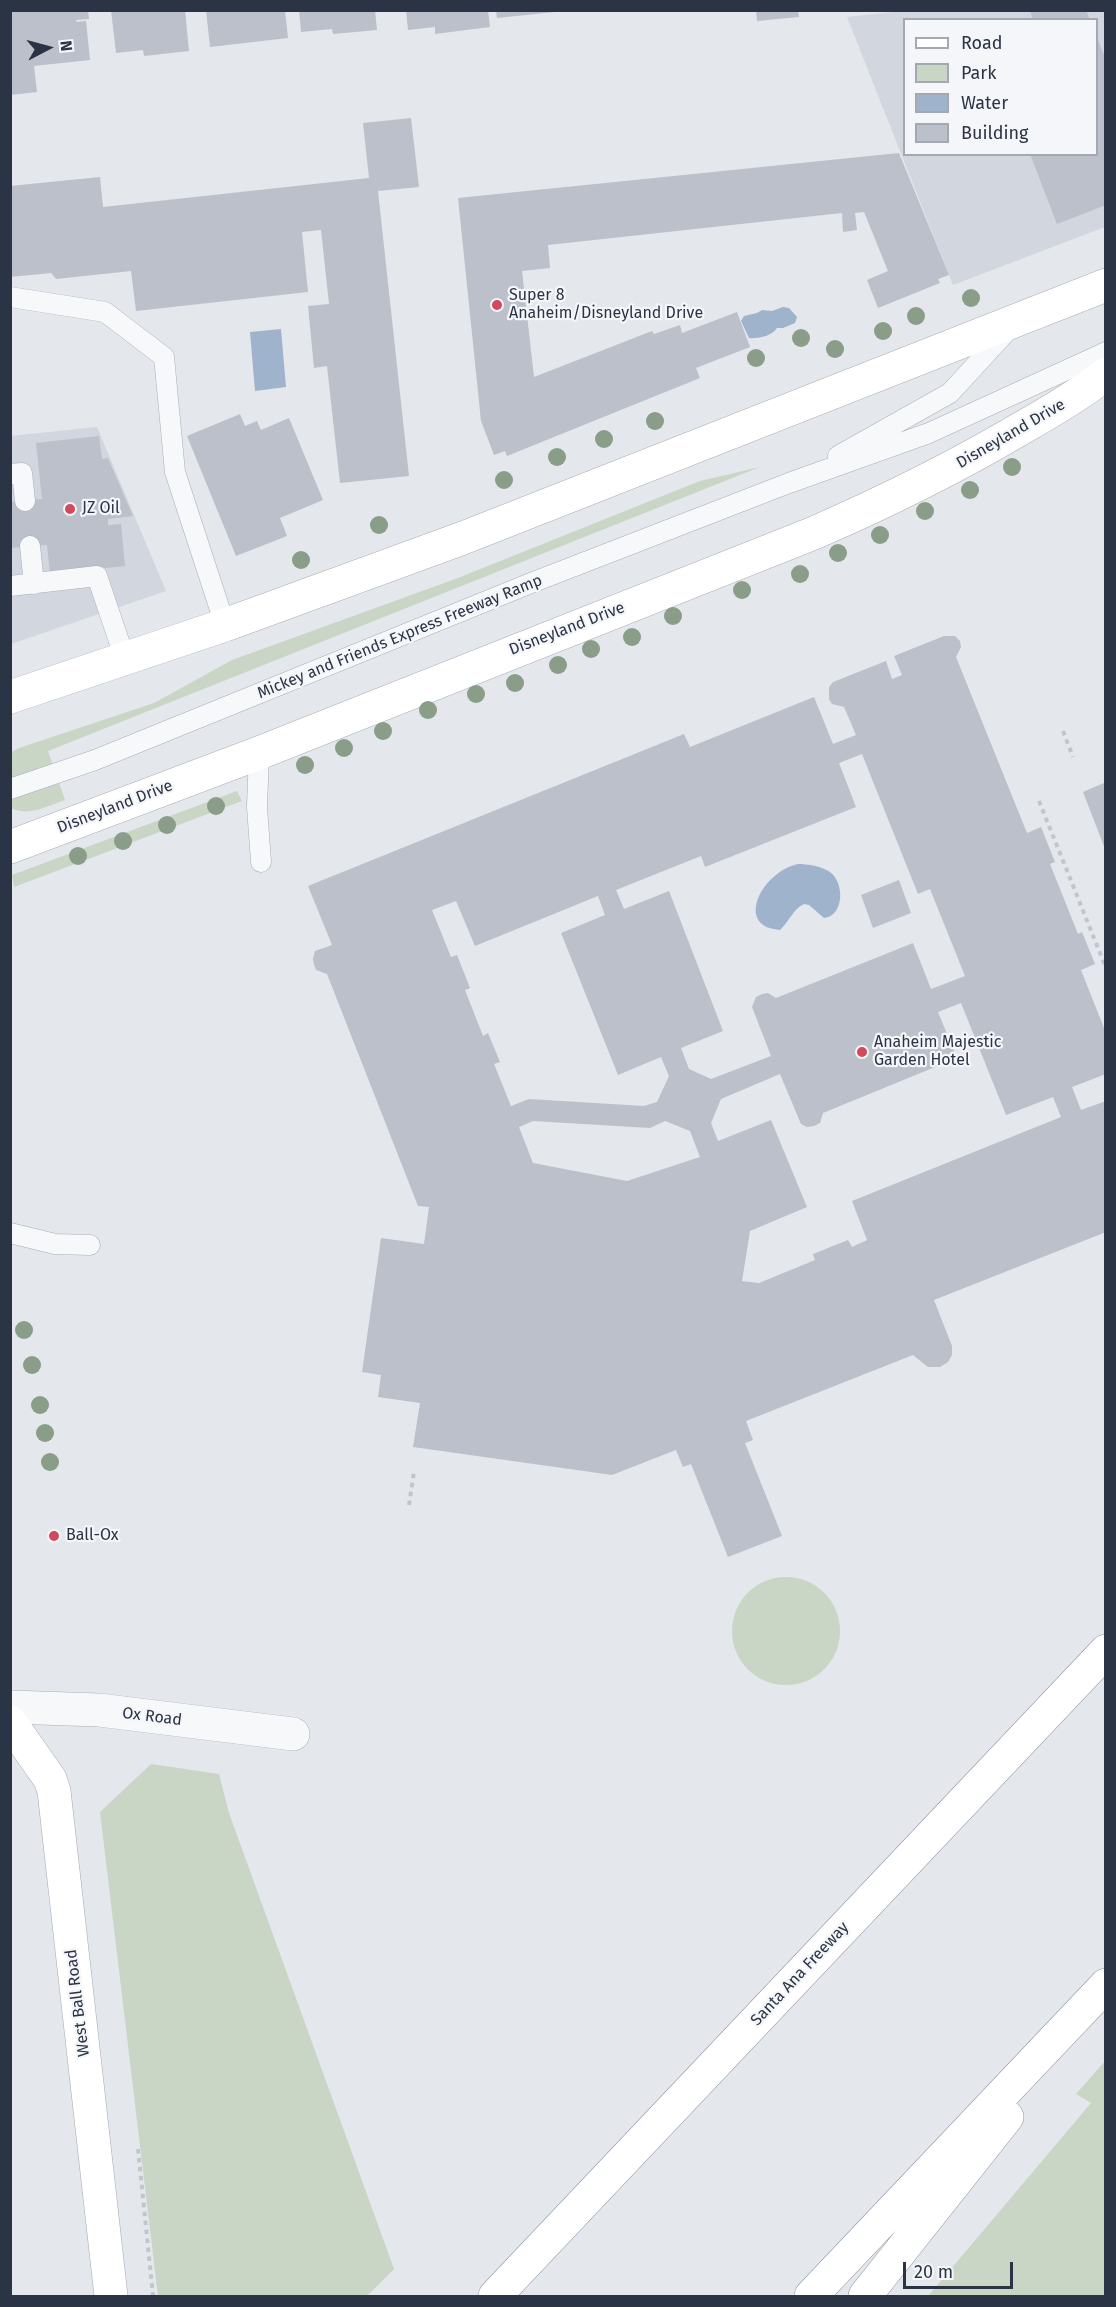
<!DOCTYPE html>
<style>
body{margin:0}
#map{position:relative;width:1116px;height:2307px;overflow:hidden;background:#e4e7ec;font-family:"Fira Sans",sans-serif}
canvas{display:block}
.frame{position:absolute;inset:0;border:12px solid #2b3445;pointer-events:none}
.legend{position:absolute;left:903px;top:18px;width:195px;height:138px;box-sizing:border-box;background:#f4f6f9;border:2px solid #a4a8b1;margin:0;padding:8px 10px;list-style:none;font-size:18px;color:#2b3445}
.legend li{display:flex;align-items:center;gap:12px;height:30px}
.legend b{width:30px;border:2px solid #a4a8b1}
.north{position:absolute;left:18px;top:18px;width:60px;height:60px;-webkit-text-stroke:4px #f4f6f9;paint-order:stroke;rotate:84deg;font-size:16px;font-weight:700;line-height:24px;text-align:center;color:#2b3445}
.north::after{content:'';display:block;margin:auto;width:21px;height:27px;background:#2b3445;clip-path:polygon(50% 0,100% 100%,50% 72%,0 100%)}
.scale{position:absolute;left:903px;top:2262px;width:110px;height:27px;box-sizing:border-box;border:3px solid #2b3445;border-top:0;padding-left:8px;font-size:18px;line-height:21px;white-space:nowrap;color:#2b3445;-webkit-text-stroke:4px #f4f6f9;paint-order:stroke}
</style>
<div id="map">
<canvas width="1116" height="2307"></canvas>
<div class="frame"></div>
<ul class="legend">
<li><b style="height:8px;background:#fff"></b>Road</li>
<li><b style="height:16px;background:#c9d6c5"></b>Park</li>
<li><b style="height:16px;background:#9fb4cc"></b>Water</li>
<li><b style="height:16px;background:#bbc0ca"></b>Building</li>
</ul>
<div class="north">N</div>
<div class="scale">20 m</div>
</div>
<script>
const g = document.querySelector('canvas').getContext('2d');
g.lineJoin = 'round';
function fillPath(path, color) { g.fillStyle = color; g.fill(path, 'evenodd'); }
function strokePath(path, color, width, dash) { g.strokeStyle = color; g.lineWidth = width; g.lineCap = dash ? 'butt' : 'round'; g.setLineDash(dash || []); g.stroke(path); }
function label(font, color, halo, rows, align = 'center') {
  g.font = font + ' "Fira Sans",sans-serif'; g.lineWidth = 4.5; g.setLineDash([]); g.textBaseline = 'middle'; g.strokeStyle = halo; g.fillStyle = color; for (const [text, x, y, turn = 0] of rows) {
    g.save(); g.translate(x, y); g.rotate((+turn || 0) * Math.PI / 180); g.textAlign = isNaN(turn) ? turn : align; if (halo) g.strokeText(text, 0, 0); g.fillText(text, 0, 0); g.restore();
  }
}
fillPath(new Path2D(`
 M912,10l193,1v216l-152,58 -106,-268zM904,20h192v134h-192z
 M97,427l69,164 -155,53 -1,-208z`), '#d2d6de');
fillPath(new Path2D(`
 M760,467l-712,284 17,49c-18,6 -36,17 -54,8l-1,-55 9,-5 135,-45 78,-43 226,-82 242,-97z
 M237,791l5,10 -228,86 -2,-12z
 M732 1631a54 54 0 1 1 108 0a54 54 0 1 1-108 0Z
 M151,1764l68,10 10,39 165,456 -27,27h-209l-58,-484z
 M1105,2061v235h-177l163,-193 -15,-9z`), '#c9d6c5');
fillPath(new Path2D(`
 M783,307l6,1 8,9 -2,6 -12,5h-6c-5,8 -19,11 -28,10l-8,-17 3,-5 13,-3 5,-3 10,1z
 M281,329l5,58 -31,4 -5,-59z
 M798,864c10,0 23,2 32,8 15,11 14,44 -6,46l-15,-13 -5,-1c-11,5 -15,18 -24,26 -38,-3 -25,-39 -4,-55 7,-6 14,-9 22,-11z`), '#9fb4cc');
fillPath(new Path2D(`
 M10,10h78l1,9 -13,1 1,2 9,-1 4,39 -56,6 3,26 -27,3z
 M111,10h74l4,41 -45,5 -1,-6 -27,3z
 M206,10h79l3,28 -78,9z
 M299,10h76l2,20 -44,4 -1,-5 -31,3z
 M406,10h82l2,17 -55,7v-7l-27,3z
 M496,10h59v2l-58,6z
 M756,10h42l1,7 -42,4z
 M1030,10h56l4,10h-57z
 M1097,37l7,18h2v150l-49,19 -27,-70h66z
 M411,118l8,69 -41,4 31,285 -69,7 -13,-117 -13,2 -6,-62 21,-2 -8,-74 -19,2 6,60 -172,19 -5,-40 -75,8 -5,-6 -41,4v-91l90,-9 3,30 266,-29 -6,-55z
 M899,153l50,122 -11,4 2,4 -62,25 -11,-28 21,-9 -24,-59 -9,1 2,17 -14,2 -1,-19 -294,32 2,23 -28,3 12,106 118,-46 2,3 26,-9 2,8 55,-21 13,35 -54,21 4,10 -193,78 -2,-5 -11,4 -13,-34 -23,-223z
 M240,414l5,12 12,-5 4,9 28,-12 34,82 -43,18 7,18 -51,20 -49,-120z
 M99,436l3,23 6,-1 25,58 -25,3v6l13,-1 4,42 -75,8 -3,-29 -37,3v-46l32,-3 -6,-56z
 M944,636h11l5,5 1,6 -5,10 71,176 14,-6 14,35 -5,2 28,70 4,-2 13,32 -14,6 25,63v41l-34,13 9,23 25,-9v131l-172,68 18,46v9l-4,7 -8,5h-12l-15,-12 -167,66 7,19 -8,3 37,93 -54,21 -37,-93 -8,3 -7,-17 -64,25 -199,-28 7,-44 -42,-6 3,-22 -19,-3 19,-134 43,6 5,-37 -11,-1 -91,-232 -11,-4 -2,-5 -1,-6 2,-8 17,-6 -24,-59 376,-152 6,13 124,-50 19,47 23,-9 -12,-28 -12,-3 -3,-5v-12l4,-5 53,-21 6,18 10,-4 -8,-19zM862,754l56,140 12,-5 35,87 -34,13 -18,-46 -137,55 -8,-5 -6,1 -6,3 -4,10 19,49 -60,23 -22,-10 -8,-21 42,-17 -54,-140 -45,18 -8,-19 85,-34 4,11 151,-60 -17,-44zM598,896l7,19 -44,18 57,142 43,-18 8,19 -12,26 -13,4 -115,-7 -18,7 -17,-42 6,-2 -12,-29 -5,3 -18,-46 5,-2 -13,-33 -6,2 -19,-47 24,-9 19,45zM961,1003l45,112 47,-18 8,20 -209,84 15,39 -15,7 -4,-7 -35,14 2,6 -56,23 -17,-2 8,-50 57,-24 -36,-87 -53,21 -7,-18 10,-24 59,-25 21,50 6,3 7,-1 6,-3 3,-10 134,-55 -19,-46zM533,1121l117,7 15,-7 25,10 10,26 -73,24 -94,-18 -14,-36z
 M1106,782v67h-1l-22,-57z
 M899,880l12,33 -38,15 -12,-33z`), '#bbc0ca');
const service = new Path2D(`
 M10,297l95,15 59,45 11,115 50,153
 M838,456l112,-63 58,-63
 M10,474l12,-1 3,28
 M30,546l4,38
 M10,586l87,-10 28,83
 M259,753l-2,54 4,55
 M10,789l85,-29 436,-177 258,-100 140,-50 177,-81
 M10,1233l45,11 35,1`);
const minor = new Path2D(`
 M10,1707l89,3 194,24`);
const secondary = new Path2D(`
 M10,697l215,-72 238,-87 643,-253
 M10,847l249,-94 555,-220c71,-31 140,-65 206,-104 30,-17 59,-34 86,-55`);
const primary = new Path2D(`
 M10,1722l40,57 4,12 57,505`);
const motorway = new Path2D(`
 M495,2296l611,-645
 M811,2296l295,-311
 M865,2296l142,-179`);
strokePath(service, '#a9aeb7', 21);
strokePath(minor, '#a9aeb7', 34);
strokePath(secondary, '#a9aeb7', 34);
strokePath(primary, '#a3abb8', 34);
strokePath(motorway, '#8b94a3', 34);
strokePath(new Path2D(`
 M1063,731l10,26
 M1039,801l67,167
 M409,1505l5,-33
 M138,2149l15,147`), '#c2c5cb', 4, [4.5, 4.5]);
strokePath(service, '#f7f8fa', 20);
strokePath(minor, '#f7f8fa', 33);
strokePath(secondary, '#fff', 33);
strokePath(primary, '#fff', 33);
strokePath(motorway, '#fff', 33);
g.fillStyle = '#899d89';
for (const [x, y] of [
 [971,298],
 [916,316],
 [883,331],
 [801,338],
 [835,349],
 [756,358],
 [655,421],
 [604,439],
 [557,457],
 [1012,467],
 [504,480],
 [970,490],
 [925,511],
 [379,525],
 [880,535],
 [838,553],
 [301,560],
 [800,574],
 [742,590],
 [673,616],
 [632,637],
 [591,649],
 [558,665],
 [515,683],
 [476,694],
 [428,710],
 [383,731],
 [344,748],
 [305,765],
 [216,806],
 [167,825],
 [123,841],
 [78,856],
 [24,1330],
 [32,1365],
 [40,1405],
 [45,1433],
 [50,1462]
]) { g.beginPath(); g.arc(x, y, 9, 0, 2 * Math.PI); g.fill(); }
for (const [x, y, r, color] of [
 [497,305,6,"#d1495b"],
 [70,509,6,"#d1495b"],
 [862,1052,6,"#d1495b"],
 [54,1536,6,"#d1495b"]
]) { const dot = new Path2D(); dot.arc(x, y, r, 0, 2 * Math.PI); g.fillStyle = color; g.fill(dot); strokePath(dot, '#f4f6f9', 2); }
label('16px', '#2b3445', '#f4f6f9', [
 ["Super 8",509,296],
 ["Anaheim/Disneyland Drive",509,314],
 ["JZ Oil",82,509],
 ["Anaheim Majestic",874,1043],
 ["Garden Hotel",874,1061],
 ["Ball-Ox",66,1536]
], 'left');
label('16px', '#2b3445', '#f4f6f9', [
 ["Disneyland Drive",1011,434,-30],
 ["Disneyland Drive",567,629,-21],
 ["Mickey and Friends Express Freeway Ramp",400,637,-22],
 ["Disneyland Drive",115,807,-21],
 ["Ox Road",152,1717,7],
 ["Santa Ana Freeway",800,1974,-47],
 ["West Ball Road",78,2003,-97]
]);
</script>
